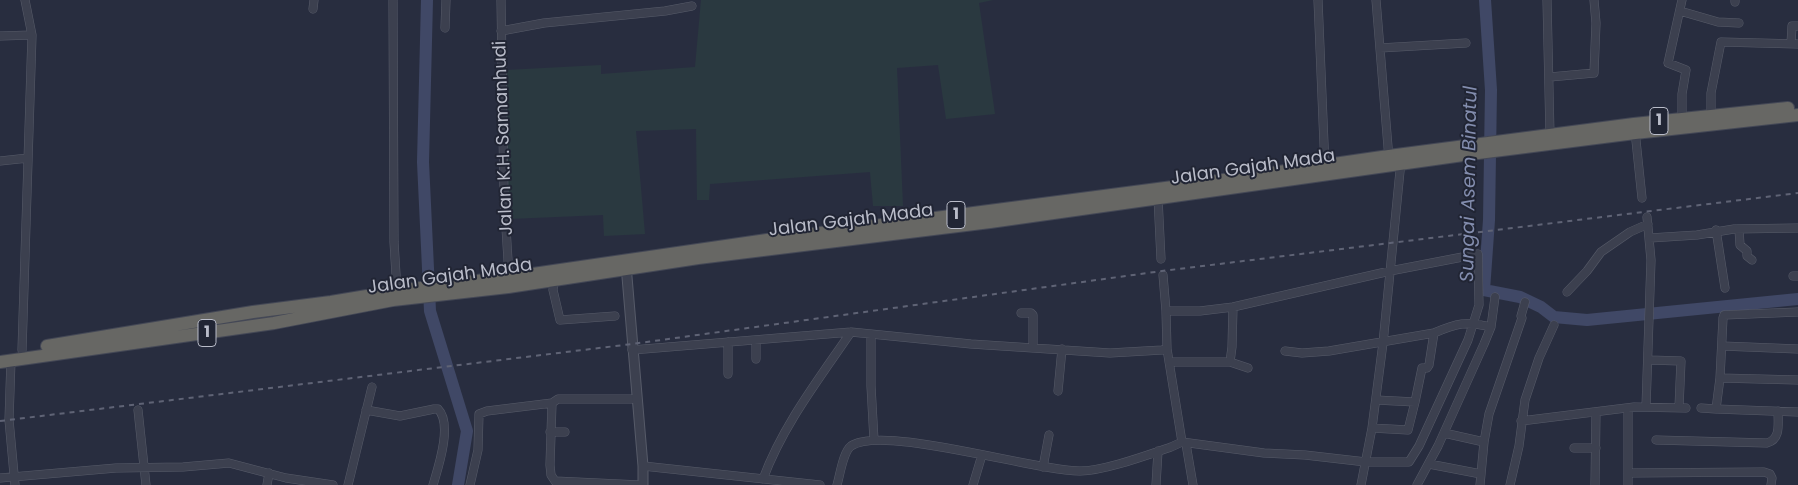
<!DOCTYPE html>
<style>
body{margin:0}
canvas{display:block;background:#282d3f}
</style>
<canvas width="1798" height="485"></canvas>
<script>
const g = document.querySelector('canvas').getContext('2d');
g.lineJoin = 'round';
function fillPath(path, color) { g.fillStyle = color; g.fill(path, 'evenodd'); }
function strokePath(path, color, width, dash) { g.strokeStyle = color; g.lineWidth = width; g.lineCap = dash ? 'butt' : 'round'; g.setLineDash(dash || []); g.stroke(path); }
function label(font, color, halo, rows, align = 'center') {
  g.font = font + ' Poppins,sans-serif'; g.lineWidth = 4; g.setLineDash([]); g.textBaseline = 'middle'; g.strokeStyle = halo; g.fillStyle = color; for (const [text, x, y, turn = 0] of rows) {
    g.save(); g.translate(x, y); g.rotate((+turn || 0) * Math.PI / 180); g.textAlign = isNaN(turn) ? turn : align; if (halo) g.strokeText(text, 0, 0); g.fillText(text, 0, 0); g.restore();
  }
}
fillPath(new Path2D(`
 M701,0h292l-14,3 16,111 -49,5 -8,-54 -41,3 6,138h-30l-3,-34 -160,12 -1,16h-12l-1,-71 -60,2 9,103 -41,2 -1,-21 -94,4 -3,-73v-76l95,-5v9l94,-7z`), '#2a3940');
strokePath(new Path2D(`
 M427,0l-4,162 7,149 37,120 -9,54
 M1485,0l6,90 -2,130 -5,70 36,7 21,10 13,10 33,3 211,-21`), '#404866', 12);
const minor = new Path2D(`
 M393,0l1,242 3,49
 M501,0l3,196 5,80
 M1318,0l7,168
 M1376,0l13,159
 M1547,0l3,135
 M1735,2v-2
 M313,9l1,-9
 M1680,11l38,11 21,1
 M445,28l1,-28
 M501,31l43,-8 121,-12 27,-5
 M0,36l32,-1
 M1791,44l1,-18h6
 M1380,48l86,-5
 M1550,77l44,-4 2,-50 -2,-23
 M1711,116v-23l10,-51 77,2
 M1682,119v-25l4,-24 -18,-7 14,-63
 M1635,131l7,67
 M0,161l28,-3
 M1158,198l3,61
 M1739,229l1,16 7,6v5l5,4
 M1716,230l9,58
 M1650,238l47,-3 37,-6 64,-1
 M1163,275l3,36
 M1793,276h5
 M554,280l-1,10 7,30 55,-4
 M1567,292l20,-21 14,-19 29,-20 18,-8
 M1798,312l-74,3 -1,3 -3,60 -4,31 82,3
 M1021,313h10l2,2v32
 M871,335v51l3,54
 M756,340v19
 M1722,346l76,3
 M22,350l10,-315 -7,-35
 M632,350l219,-18 120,12 139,9 52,-3 5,-1 -1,-38h34l33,-4 157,-36 88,-17 1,51 -11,35 -49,106 -10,16h-43l-61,-7 -41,-2 -82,-11
 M1285,351l17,2 27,-2 105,-18c23,-10 32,-12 57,-6
 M11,360l-2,60 6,65
 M1649,360l32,1 -2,46
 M1169,362h61l18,6
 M1230,362l2,-15 1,-40
 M728,374v-32
 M1720,378l78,2
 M1058,391l4,-42
 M1376,400l39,2 7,-34h5l2,-3 5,-32
 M552,403l-2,62 1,10 6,9
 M1646,407l5,-147 -4,-43
 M1628,408v77
 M1701,408l15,1
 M138,410l8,75
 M366,410l34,6 34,-7h4c15,15 0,59 -5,76
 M1521,421l113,-14 52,1
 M1372,428l36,2 7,-28
 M550,432h15
 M1444,433l40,9
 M1656,440l111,3c14,-4 11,-19 11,-32
 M1186,444l7,41
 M1574,448h22
 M1429,464l52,10
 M643,466l177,19
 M1043,467l6,-32
 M1628,473l136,-1 6,2 2,4 -1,7
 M0,478l116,-10 67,-1 46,-4 57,15 47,7
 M763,479c20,-54 56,-100 88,-147
 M555,481l85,4
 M267,485l2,-12
 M348,485l24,-98
 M470,485l8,-35 1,-36 8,-3 65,-8 6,-4h79
 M837,485c3,-10 6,-33 14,-39 31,-22 183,25 229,25 24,0 67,-16 91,-24l11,-5 -15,-93
 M973,485l9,-30
 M1156,485l2,-34
 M1361,485l11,-57 11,-85 18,-182
 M1417,485l21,-39 46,-102 7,-17 4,-30
 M1480,485l4,-43 5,-28 33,-96 -1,-2 4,-14
 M1510,485l9,-39 6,-46 14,-42 15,-33
 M1595,485l1,-73`);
const tertiary = new Path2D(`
 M626,265l17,201v19`);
const trunk = new Path2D(`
 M47,346l206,-34 78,-10 66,-11 136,-17 234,-34 429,-56 193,-28 245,-32 154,-16
 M0,362l274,-39 119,-23 115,-13 190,-29 292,-36 480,-68 165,-21 163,-18`);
strokePath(minor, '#575b69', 9);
strokePath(tertiary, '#575b69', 11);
strokePath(trunk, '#444856', 14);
strokePath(minor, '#3c404f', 8);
strokePath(tertiary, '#3c404f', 9);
strokePath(trunk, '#676764', 12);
strokePath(new Path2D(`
 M0,421l632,-77 530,-73 636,-78`), '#5f6375', 2, [5, 5]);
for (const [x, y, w] of [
 [1659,121,18],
 [956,215,18],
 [207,333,18]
]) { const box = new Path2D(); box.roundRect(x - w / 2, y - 13.5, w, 27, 4); g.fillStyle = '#212534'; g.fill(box); strokePath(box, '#b9bcc9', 1); }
label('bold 16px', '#b9bcc9', null, [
 ["1",1659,121],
 ["1",956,215],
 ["1",207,333]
]);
label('18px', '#b9bcc9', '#212534', [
 ["Jalan K.H. Samanhudi",504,138,-92],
 ["Jalan Gajah Mada",1253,168,-8],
 ["Jalan Gajah Mada",851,221,-7],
 ["Jalan Gajah Mada",450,277,-8]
]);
label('italic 19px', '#838dae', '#212534', [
 ["Sungai Asem Binatul",1470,184,-89]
]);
</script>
